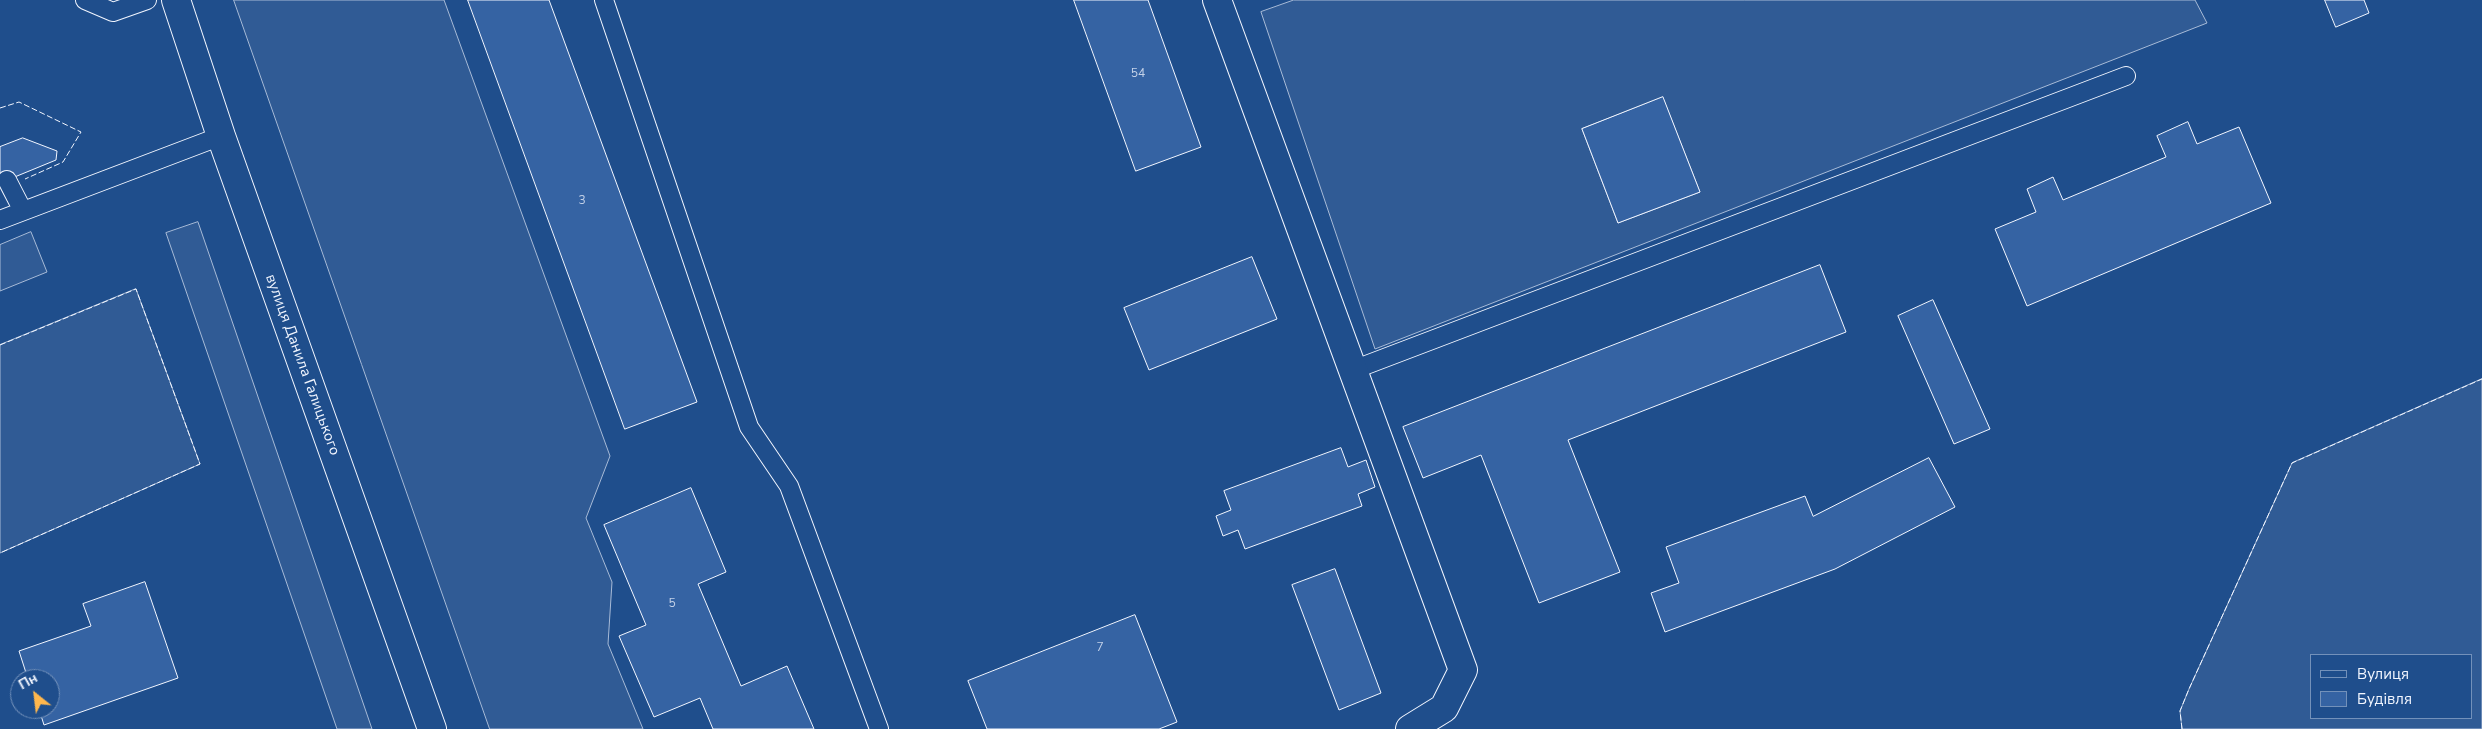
<!DOCTYPE html>
<meta charset="utf-8">
<style>
body{margin:0}
#map{position:relative;width:2482px;height:729px;overflow:hidden;background:#1f4e8c;font-family:"Nunito Sans",sans-serif}
canvas{display:block}
.legend{position:absolute;left:2310px;top:654px;width:162px;height:65px;box-sizing:border-box;background:#1f4e8c;border:1px solid #7391ba;margin:0;padding:6px 9px;list-style:none;font-size:15px;color:#f2f6ff}
.legend li{display:flex;align-items:center;gap:10px;height:25px}
.legend b{width:25px;border:1px solid #7391ba}
.north{position:absolute;left:10px;top:669px;width:50px;height:50px;box-sizing:border-box;background:#1f4e8c;border:1px solid #7391ba;border-radius:50%;rotate:331deg;font-size:14px;font-weight:700;line-height:20px;text-align:center;color:#f2f6ff}
.north::after{content:'';display:block;margin:auto;width:18px;height:22px;background:#ffb74d;clip-path:polygon(50% 0,100% 100%,50% 72%,0 100%)}
</style>
<div id="map">
<canvas width="2482" height="729"></canvas>
<ul class="legend">
<li><b style="height:6px;background:#1f4e8c"></b>Вулиця</li>
<li><b style="height:14px;background:#3563a3"></b>Будівля</li>
</ul>
<div class="north">Пн</div>
</div>
<script>
const g = document.querySelector('canvas').getContext('2d');
g.lineJoin = 'round';
function fillPath(path, color) { g.fillStyle = color; g.fill(path, 'evenodd'); }
function strokePath(path, color, width, dash) { g.strokeStyle = color; g.lineWidth = width; g.lineCap = dash ? 'butt' : 'round'; g.setLineDash(dash || []); g.stroke(path); }
function label(font, color, halo, rows, align = 'center') {
  g.font = font + ' "Nunito Sans",sans-serif'; g.lineWidth = 4; g.setLineDash([]); g.textBaseline = 'middle'; g.strokeStyle = halo; g.fillStyle = color; for (const [text, x, y, turn = 0] of rows) {
    g.save(); g.translate(x, y); g.rotate((+turn || 0) * Math.PI / 180); g.textAlign = isNaN(turn) ? turn : align; if (halo) g.strokeText(text, 0, 0); g.fillText(text, 0, 0); g.restore();
  }
}
const built = new Path2D(`
 M234,0h210l166,456 -24,62 26,64 -4,62 35,85h-153z
 M1294,0h901l12,23 -832,326 -114,-337zM1663,98l37,94 -82,31 -36,-94z
 M198,222l174,507h-35l-171,-496z
 M31,232l16,40 -47,19v-46z
 M136,289l64,175 -200,89v-208z
 M2482,379v350h-300l-2,-18 9,-22 103,-226zM2311,655h160v63h-160z`);
fillPath(built, '#305b95');
strokePath(built, '#a8bbd7', 1);
const building = new Path2D(`
 M468,0h81l148,402 -72,27z
 M1074,0h74l53,147 -65,24z
 M2325,0h39l5,13 -33,14z
 M1663,97l37,95 -82,31 -36,-94z
 M2188,122l9,22 42,-17 32,76 -244,103 -32,-77 41,-17 -9,-23 26,-12 10,23 103,-43 -9,-21z
 M23,138l34,13 -1,9 -56,23v-36z
 M1252,257l25,62 -128,51 -25,-62z
 M1820,265l26,67 -278,108 52,132 -81,31 -58,-148 -58,23 -20,-51z
 M1933,300l57,129 -36,15 -56,-128z
 M1341,448l7,19 18,-7 9,27 -17,7 4,12 -117,43 -7,-19 -15,6 -7,-20 15,-6 -7,-19z
 M1929,458l26,49 -120,62 -170,63 -14,-39 28,-10 -13,-36 139,-51 8,20z
 M691,488l35,84 -28,12 43,102 46,-20 27,63h-101l-13,-31 -46,19 -35,-81 27,-11 -42,-100z
 M1335,569l46,124 -42,17 -47,-125z
 M145,582l33,96 -134,47 -5,-16h11v-30h-22l-9,-28 72,-25 -8,-22z
 M1135,615l42,107 -18,7h-172l-19,-48z`);
fillPath(building, '#3563a3');
strokePath(building, '#f2f6ff', 1);
const service = new Path2D(`
 M85,0l28,12 34,-12
 M604,0l145,427 40,59 90,243
 M7,180l16,31
 M0,220l221,-84
 M1353,370l773,-294`);
const minor = new Path2D(`
 M1217,0l246,670 -19,38 -34,21`);
const secondary = new Path2D(`
 M176,0l45,136 211,593`);
strokePath(service, '#f2f6ff', 20);
strokePath(minor, '#f2f6ff', 30);
strokePath(secondary, '#f2f6ff', 30);
strokePath(service, '#1f4e8c', 18);
strokePath(minor, '#1f4e8c', 28);
strokePath(secondary, '#1f4e8c', 28);
strokePath(new Path2D(`
 M0,108l19,-6 62,30 -18,30 -38,17
 M0,345l136,-56 64,175 -200,89
 M2182,729l-2,-18 9,-22 103,-226 190,-84`), '#f2f6ff', 1, [6, 2.5]);
label('12px', '#c3d1e8', null, [
 ["54",1138,74],
 ["3",582,201],
 ["5",672,604],
 ["7",1100,648]
]);
label('15px', '#f2f6ff', '#1f4e8c', [
 ["вулиця Данила Галицького",302,365,70]
]);
</script>
